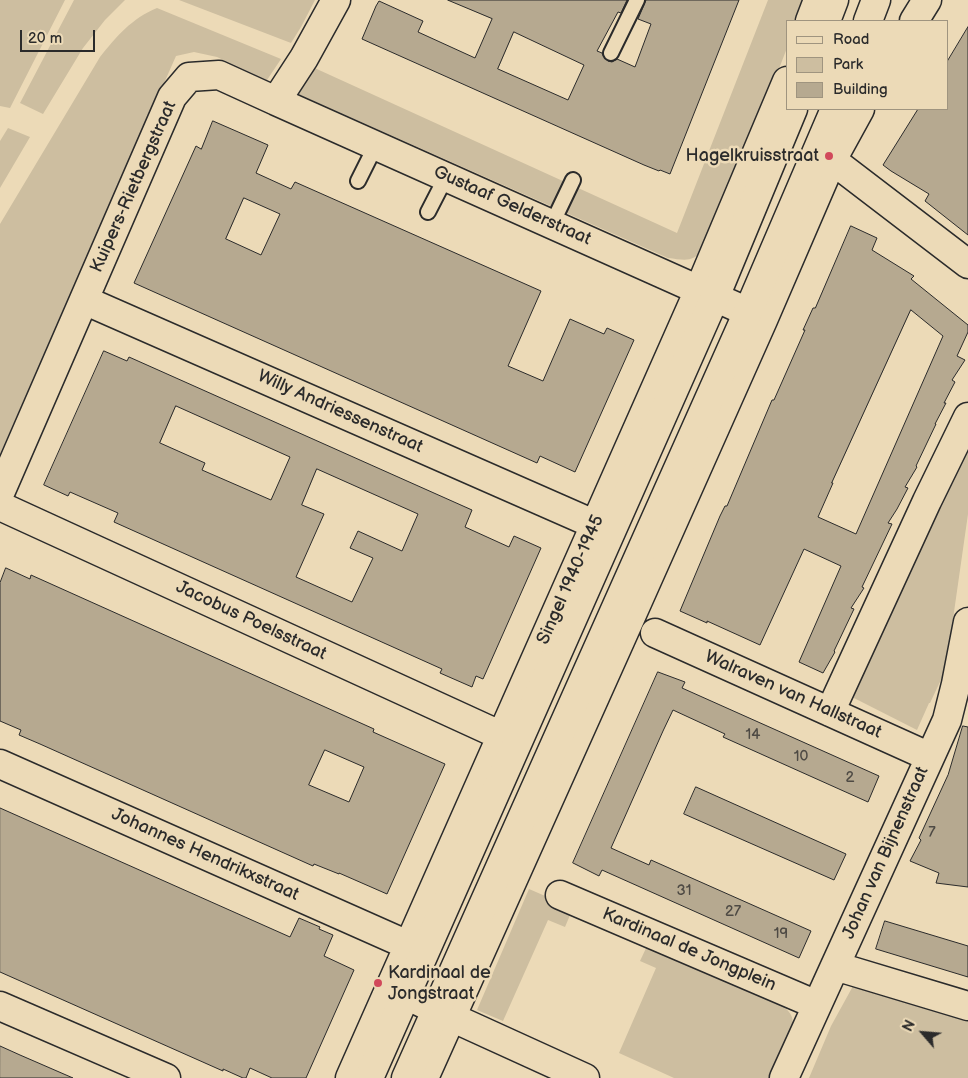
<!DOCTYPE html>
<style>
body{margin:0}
#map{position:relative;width:968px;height:1078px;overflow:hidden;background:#ecdab7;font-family:"Balsamiq Sans",sans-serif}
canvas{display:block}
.legend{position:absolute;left:786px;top:20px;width:162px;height:90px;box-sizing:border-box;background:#ecdab7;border:1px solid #9f947f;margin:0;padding:6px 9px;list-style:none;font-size:15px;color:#2b2b2b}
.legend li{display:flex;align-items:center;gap:10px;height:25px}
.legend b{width:25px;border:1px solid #9f947f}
.north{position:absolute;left:898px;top:1008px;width:50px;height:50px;-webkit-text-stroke:4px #ecdab7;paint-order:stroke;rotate:297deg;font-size:14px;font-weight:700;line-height:20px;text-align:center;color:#2b2b2b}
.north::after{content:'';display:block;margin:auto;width:18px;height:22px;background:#2b2b2b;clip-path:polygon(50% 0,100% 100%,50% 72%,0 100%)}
.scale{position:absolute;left:20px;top:30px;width:75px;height:22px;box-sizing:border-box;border:2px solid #2b2b2b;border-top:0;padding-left:6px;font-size:15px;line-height:18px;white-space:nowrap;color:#2b2b2b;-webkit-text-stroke:4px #ecdab7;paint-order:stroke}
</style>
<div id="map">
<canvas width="968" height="1078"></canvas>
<ul class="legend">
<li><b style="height:6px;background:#ecdab7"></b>Road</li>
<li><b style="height:14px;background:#cdbea0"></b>Park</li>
<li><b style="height:14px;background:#b6a990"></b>Building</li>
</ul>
<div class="north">N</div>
<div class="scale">20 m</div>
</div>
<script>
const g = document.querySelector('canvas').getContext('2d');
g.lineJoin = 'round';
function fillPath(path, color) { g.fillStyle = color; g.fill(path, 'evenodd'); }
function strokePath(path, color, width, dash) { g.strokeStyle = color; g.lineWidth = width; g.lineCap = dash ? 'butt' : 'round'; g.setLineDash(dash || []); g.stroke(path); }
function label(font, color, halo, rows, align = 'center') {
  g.font = font + ' "Balsamiq Sans",sans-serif'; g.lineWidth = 5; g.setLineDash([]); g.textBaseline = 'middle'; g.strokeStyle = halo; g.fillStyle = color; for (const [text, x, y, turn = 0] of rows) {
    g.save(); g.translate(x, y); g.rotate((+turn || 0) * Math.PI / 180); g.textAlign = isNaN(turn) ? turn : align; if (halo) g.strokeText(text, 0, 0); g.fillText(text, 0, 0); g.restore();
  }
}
fillPath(new Path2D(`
 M0,0h65l-55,108 -10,-2z
 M74,0h51l-20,20 -22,28 -40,66 -23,-11z
 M179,0h136l-14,27 -10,16z
 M768,0h37l-8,21h-10v27l-45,116 -38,85c-12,14 -19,11 -36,9l-379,-168 19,-25 369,168z
 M157,8l124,51 -14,21 -50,-23 -23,-5 -18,4 -176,398v-230l100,-167c16,-20 32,-39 57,-49z
 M8,128l22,9 -30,51v-47z
 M968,428v86l-19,133 6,3 -25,53h-1l-12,27 -67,-34z
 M529,889l44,19 -8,19 -17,-7 -45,101 -26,-11z
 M648,944l138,59 -1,5c6,5 8,9 8,17l-23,53h-96l-55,-25 37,-85 -16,-7z
 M853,986l115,33v59h-159l22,-52z`), '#cdbea0');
const building = new Path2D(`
 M448,0h179l-6,13 -3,-1 -21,39 5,2 2,4 4,4 4,1 5,-3 18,8 16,-43 -13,-5 8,-19h93l-69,174 -10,-4 -1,1 -15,-6 -282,-126 14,-33 3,-5 44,20 -5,11 57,26 17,-39zM514,32l70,33 -16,35 -70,-31z
 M968,27v208l-43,-34 4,-7 -38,-23 -8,-6 35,-56h29v-47z
 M213,121l55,24 -12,28 35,16 4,-7 246,109 -33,75 35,15 27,-62 34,15 3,-6 27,12 -59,132 -35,-16 -3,7 -403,-180 62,-137 5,3zM244,198l36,16 -19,41 -35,-16z
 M851,226l26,12 -5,12 42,26 -3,3 57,46v7l-11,24 8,4 -13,20 3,2 -11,21h2l-11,21h1l-20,42 1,1 -12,20 3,1 -11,21 -9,14 4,1 -30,63 2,1 -13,20 3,1 -20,42 1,1 -12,21 -24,-11 42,-96 -37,-17 -44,96 -53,-24v2l-27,-12 40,-95 5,-10h2l45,-106h2l31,-70h-2l10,-22h2zM911,310l32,26 -87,198 -38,-17 15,-34h-1z
 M104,351l23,10 2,-4 343,153 -7,17 44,20 5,-11 27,12 -58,131 -7,-3 -4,11 -32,-14 2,-4 -328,-147 4,-9 -48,-21 -2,4 -24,-11zM176,406l114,51 -19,43 -69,-30 3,-7 -45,-20zM317,469l101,45 -16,37 -44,-20 -8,17 23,10 -21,44 -56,-25 28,-63 -22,-9z
 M6,568l24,11 1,-4 343,154 -1,3 72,32 -58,130 -48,-21v1l-25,-10 -1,2 -273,-122 -21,-9 2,-5 -21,-9v-138zM325,750l39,17 -15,35 -40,-17z
 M658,672l27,10 -3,6 197,88 -11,26 -145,-65 2,-3 -52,-24 -10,21 -52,117 38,17 2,-5 160,71 -12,27 -197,-88 -3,6 -26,-13z
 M963,726l5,1v160l-32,-4 3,-10 -29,-12 11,-21 -2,-2 29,-63z
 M696,787l150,67 -12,26 -150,-66z
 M0,808l290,129 9,-19 21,9 -1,2 14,6 -9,21 30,14 -48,108h-34l-22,-10 -4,10h-3l-20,-9v2l-223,-99z
 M885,921l83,25v31l-92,-28z
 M0,1046l20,9 53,23h-73z`);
fillPath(building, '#b6a990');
strokePath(building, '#2b2b2b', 1);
const lane = new Path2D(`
 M611,53l26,-53
 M358,181l18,-36
 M428,212l18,-35
 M552,224l21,-44`);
const street = new Path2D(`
 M810,21l8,-21
 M914,21l13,-21
 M276,101l472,211
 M832,160l136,104
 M84,300l512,225
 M0,493l172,-396 17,-20 30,-2 57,26 28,-43 32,-58
 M0,506l502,230
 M655,633l275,124
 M830,712l97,-211 41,-84
 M0,764l410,182
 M560,895l257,110
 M835,966l133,40
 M406,995l45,22 134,61
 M0,1006l166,72
 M350,1078l349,-788 88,-209
 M424,1078l205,-457 134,-301 69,-160 28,-51
 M784,1078l163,-358 9,-36 12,-62`);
const secondary = new Path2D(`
 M826,21l8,-21
 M868,21l8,-21
 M369,1078l346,-781 78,-188
 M406,1078l342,-766 87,-203`);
strokePath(lane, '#2b2b2b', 18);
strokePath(street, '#2b2b2b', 31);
strokePath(secondary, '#2b2b2b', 31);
strokePath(lane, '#ecdab7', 14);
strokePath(street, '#ecdab7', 28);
strokePath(secondary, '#ecdab7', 28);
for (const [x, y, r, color] of [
 [829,156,5,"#d1495b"],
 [378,983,5,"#d1495b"]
]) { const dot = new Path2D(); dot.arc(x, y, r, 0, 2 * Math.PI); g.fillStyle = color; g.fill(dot); strokePath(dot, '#ecdab7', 2); }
label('15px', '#4e4a44', null, [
 ["14",753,735],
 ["10",801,757],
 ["2",850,778],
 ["7",932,833],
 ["31",684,891],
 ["27",733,912],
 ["19",781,934]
]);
label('18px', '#2b2b2b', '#ecdab7', [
 ["Hagelkruisstraat",819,156],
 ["Kardinaal de",388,973,"left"],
 ["Jongstraat",388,994,"left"]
], 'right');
label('18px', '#2b2b2b', '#ecdab7', [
 ["Kuipers-Rietbergstraat",134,187,-66],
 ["Gustaaf Gelderstraat",512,206,24],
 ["Willy Andriessenstraat",340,412,24],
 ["Singel 1940-1945",571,580,-66],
 ["Jacobus Poelsstraat",251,621,25],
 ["Walraven van Hallstraat",793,695,24],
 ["Johan van Bijnenstraat",886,853,-66],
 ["Johannes Hendrikxstraat",205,855,24],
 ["Kardinaal de Jongplein",689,950,23]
]);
</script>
